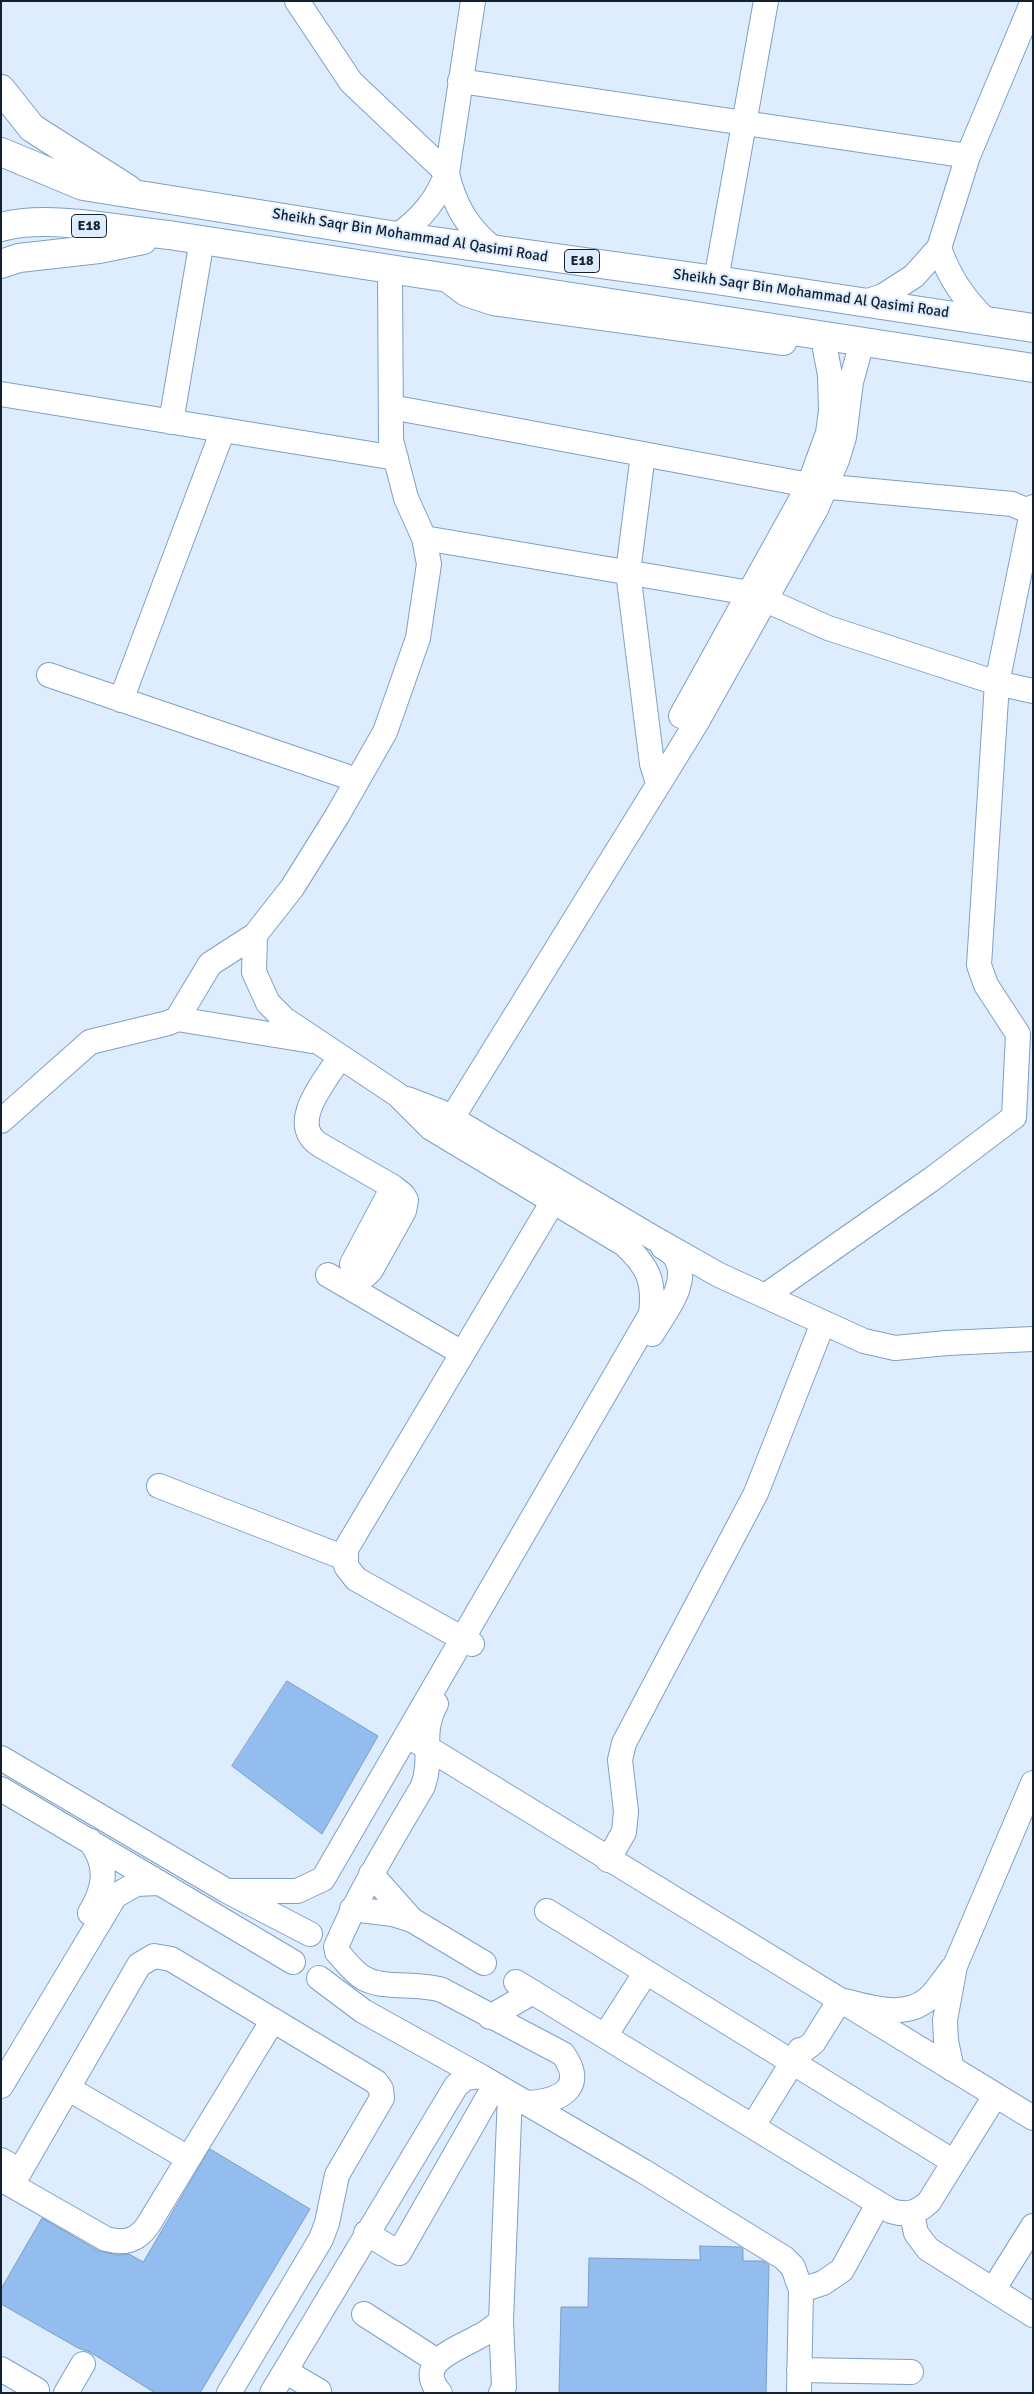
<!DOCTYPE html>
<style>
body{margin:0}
#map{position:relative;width:1034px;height:2394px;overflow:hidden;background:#deedfe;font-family:Signika,sans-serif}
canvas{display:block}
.frame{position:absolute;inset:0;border:2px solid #12202f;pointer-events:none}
</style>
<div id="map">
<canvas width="1034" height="2394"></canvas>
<div class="frame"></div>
</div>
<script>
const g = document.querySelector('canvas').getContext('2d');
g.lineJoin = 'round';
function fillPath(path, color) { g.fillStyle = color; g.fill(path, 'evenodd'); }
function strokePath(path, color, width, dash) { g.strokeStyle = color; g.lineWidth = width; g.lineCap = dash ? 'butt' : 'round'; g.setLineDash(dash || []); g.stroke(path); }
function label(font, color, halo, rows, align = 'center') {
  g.font = font + ' Signika,sans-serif'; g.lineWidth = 4.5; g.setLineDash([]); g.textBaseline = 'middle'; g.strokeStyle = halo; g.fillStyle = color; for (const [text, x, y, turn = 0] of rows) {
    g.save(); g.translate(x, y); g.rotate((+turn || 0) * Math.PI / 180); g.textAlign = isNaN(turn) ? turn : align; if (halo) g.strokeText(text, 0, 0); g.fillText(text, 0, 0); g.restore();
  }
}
const building = new Path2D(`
 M287,1681l91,55 -56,98 -90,-68z
 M210,2149l100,60 -110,184h-45l-65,-41 -12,-4 -77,-44v-15l41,-71 57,33 19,4 11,-1 14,8z
 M700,2246l40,1 3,2v12h20l6,4 -3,128h-207l2,-86h27l1,-49 111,2z`);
fillPath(building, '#92bdee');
strokePath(building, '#7b9ec5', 1);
const minor = new Path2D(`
 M297,1l54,81 96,91c7,32 21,56 47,76
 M460,81l508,75
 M397,236c24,-17 40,-36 50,-63l26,-172
 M939,248c10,29 25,52 48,73
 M443,277l23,17 27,9 291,40
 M716,280l50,-279
 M865,302l18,-6 31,-20 25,-28 29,-92 65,-155
 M1,394l395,64
 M391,407l418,78 203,19 21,9
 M171,422l31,-182
 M643,454l-15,118 24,192 6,19
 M424,538l326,55 78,35 169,55 36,8
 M49,675l308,105
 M121,700l102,-270
 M681,716l128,-231 19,-52 3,-22 -1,-36 -5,-26
 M177,1019l135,22
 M340,1057c-14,23 -54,67 -20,88l73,42 10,8 3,5 -2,11 -33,59 -6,6 -9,-1 -4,-11 41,-77
 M407,1099l34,13 211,125 67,38 46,21 167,-117 82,-62 4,-83 -32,-49 -7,-20 18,-282 36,-176
 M1,1121l89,-79 78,-19 9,-4 33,-55 45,-29
 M444,1131l253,-409 119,-213 21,-49 7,-23 7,-55 8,-29
 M328,1275l134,78
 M765,1296l99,45 31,7 52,-5 86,-4
 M652,1334c12,-21 37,-49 25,-74 -2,-5 -9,-10 -14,-13
 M159,1486l186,72
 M472,1644l-116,-65 -10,-13v-17l215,-361
 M418,1742l615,376
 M1,1758l226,133 83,43
 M1,1789l292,173
 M90,1841c19,25 15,47 0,72
 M608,1860l16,-28 2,-21 -6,-51 4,-17 132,-250 67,-170
 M371,1874l40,45
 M227,1891h70l26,-12 328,-565c4,-33 -3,-48 -27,-70l-193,-116 -33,-33 -114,-76 -16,-16 -14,-31 1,-37 37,-47 45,-72 48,-84 33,-94 11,-74 -5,-26 -18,-40 -15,-58 -1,-171
 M352,1909l41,5 19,6 72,43
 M547,1911l407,251
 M336,1947c24,-57 56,-108 87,-161 11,-31 -4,-51 13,-82
 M337,1952c8,8 15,19 25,25 19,13 55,5 80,13l121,64c25,35 -5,47 -35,49
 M319,1978l44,33 117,65
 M516,1982l375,229c16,5 26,2 38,-9l66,-106
 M490,2017l43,-25
 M605,2036l41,-64
 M800,2053l13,-10 27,-43c29,6 63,20 88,-1 9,-8 17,-21 24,-30
 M952,2069l-6,-28 -1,-21 10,-54 78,-183
 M1,2086l114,-190 21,-12 23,-1
 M69,2089l119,69
 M753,2126l47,-76
 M1,2160l19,11
 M1,2179l105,60c19,5 31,2 42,-14l125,-205
 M12,2185l127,-220 15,-9 17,3 205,123 5,7 1,9 -45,77 -10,48 -6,16 -92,154
 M912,2214l4,19 12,16 105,66
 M366,2233l33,20 96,-168
 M801,2290l22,-7 19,-13 36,-66
 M993,2290l40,-64
 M364,2314l73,47
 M501,2321l9,-227
 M1,2369l36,21
 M799,2370l112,2
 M285,2371l34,20
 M66,2393l17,-29
 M272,2393l184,-307 9,-8 15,-2 163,95 141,87 9,9 8,23 -2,103
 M440,2393c-27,-31 18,-44 38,-56 9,-4 16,-10 23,-16l3,66 -3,6`);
const highway = new Path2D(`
 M1,89l31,39 96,61
 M1,152l82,34 314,50 319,44 317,48
 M1,227c45,-13 121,3 168,8l864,133
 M1,264l18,-6 80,-9 44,-9`);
strokePath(minor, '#7da0c7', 26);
strokePath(highway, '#7da0c7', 30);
strokePath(minor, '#fff', 24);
strokePath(highway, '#fff', 28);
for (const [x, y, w] of [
 [89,226,35],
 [582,261,35]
]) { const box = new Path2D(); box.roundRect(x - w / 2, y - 11.5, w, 23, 4); g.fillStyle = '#deedfe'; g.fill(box); strokePath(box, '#12202f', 1); }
label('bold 14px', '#12202f', null, [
 ["E18",89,226],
 ["E18",582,261]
]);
label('15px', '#12202f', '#deedfe', [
 ["Sheikh Saqr Bin Mohammad Al Qasimi Road",410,236,9],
 ["Sheikh Saqr Bin Mohammad Al Qasimi Road",811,294,8]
]);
</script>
